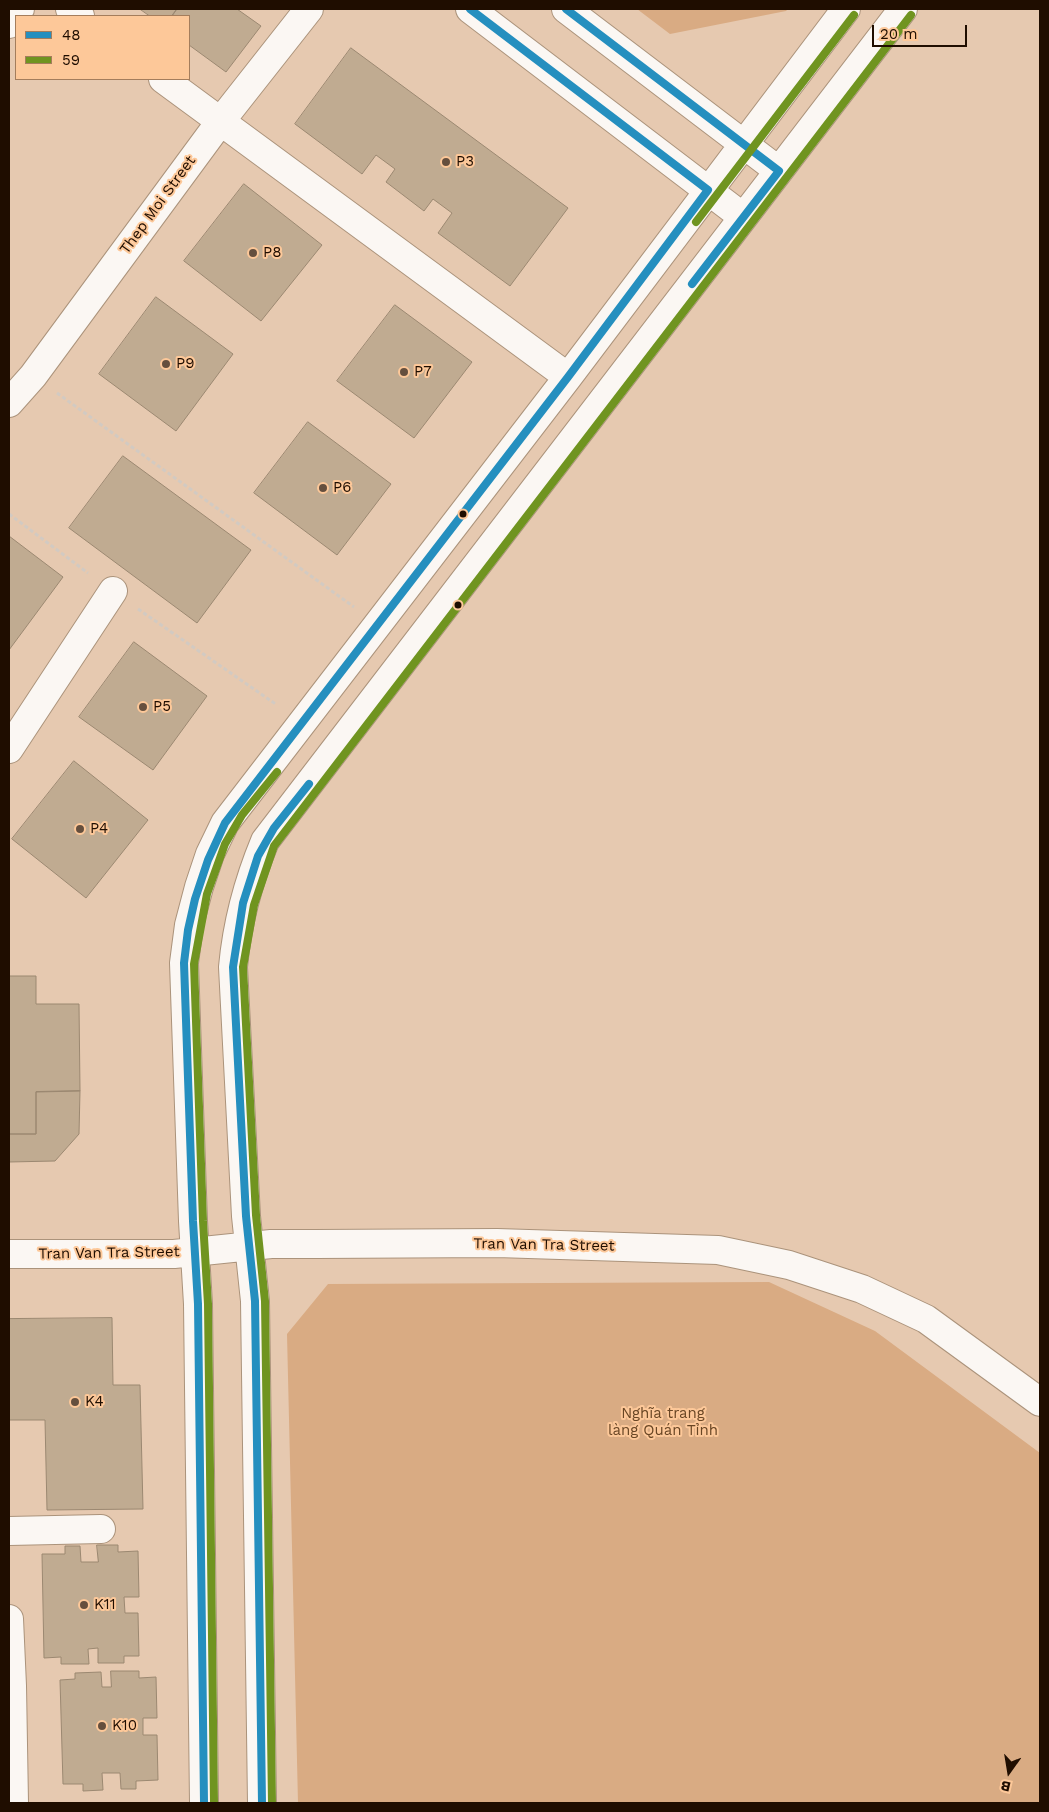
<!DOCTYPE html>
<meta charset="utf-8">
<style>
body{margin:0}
#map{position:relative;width:1049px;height:1812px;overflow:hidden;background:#e6c9b0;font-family:"Work Sans",sans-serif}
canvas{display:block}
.frame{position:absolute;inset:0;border:10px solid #1f0d00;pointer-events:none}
.legend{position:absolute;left:15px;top:15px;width:175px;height:65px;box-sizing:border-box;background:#fdc899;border:1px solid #a47d5c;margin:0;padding:6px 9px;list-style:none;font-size:15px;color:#1f0d00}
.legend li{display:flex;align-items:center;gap:10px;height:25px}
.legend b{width:25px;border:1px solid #a47d5c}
.north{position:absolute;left:984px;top:1747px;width:50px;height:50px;-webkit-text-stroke:4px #fdc899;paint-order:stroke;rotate:193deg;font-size:14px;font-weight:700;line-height:20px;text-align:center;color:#1f0d00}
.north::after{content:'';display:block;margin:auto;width:18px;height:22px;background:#1f0d00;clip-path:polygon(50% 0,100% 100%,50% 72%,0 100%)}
.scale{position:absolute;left:872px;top:25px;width:95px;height:22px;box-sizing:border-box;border:2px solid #1f0d00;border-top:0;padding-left:6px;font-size:15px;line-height:18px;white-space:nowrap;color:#1f0d00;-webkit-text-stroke:4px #fdc899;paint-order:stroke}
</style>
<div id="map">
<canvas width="1049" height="1812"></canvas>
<div class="frame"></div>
<ul class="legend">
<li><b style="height:6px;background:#258fbf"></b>48</li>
<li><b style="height:6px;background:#709420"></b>59</li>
</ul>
<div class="north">B</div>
<div class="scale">20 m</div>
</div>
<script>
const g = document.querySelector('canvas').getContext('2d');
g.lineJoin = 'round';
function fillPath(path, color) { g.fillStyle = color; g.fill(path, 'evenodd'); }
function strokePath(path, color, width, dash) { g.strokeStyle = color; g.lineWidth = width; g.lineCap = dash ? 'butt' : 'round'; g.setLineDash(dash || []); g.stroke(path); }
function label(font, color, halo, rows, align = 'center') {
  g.font = font + ' "Work Sans",sans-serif'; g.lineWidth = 4; g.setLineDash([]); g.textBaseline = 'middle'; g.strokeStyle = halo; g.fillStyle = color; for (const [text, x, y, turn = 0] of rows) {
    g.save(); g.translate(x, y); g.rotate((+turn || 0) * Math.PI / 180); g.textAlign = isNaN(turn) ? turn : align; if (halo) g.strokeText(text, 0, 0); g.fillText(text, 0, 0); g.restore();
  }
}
fillPath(new Path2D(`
 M637,9h151l-2,2 -116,23z
 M769,1282l106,49 165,122v350h-742l-11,-469 41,-50z`), '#d9ab83');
const building = new Path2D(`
 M140,9h37l-5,7h-22z
 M177,9h60l24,17 -35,46 -37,-27v-29h-17z
 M351,48l217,160 -58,78 -72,-53 14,-20 -19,-14 -9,12 -38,-29 9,-13 -19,-14 -14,19 -67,-50z
 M244,184l78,61 -61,76 -77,-60z
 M156,297l77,57 -57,77 -77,-57z
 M395,305l77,57 -58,76 -77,-57z
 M308,422l83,62 -54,71 -83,-62z
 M123,456l128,94 -54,73 -128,-95z
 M9,536l54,41 -54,73z
 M134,642l73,54 -54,74 -74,-53z
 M74,761l74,59 -62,78 -74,-59z
 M9,976h27v28h43l1,87 -44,1v42h-27z
 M80,1091l-1,43 -24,27 -46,1v-28h27v-42z
 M112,1318l1,67h27l3,124 -96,1 -2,-90h-36v-101z
 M97,1545h21v7l20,-1 1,46h-15l1,16h13l1,43h-15v7h-26v-15l-10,1 1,15h-28v-7l-17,1 -2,-104h23v-8h15l1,16h17z
 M111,1671h28v7l17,-1 1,41h-14v17h14l1,45 -22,1v8h-15l-1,-16h-18l1,17 -20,1v-7h-20l-3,-104 15,-1v-6l26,-1 1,15h9z`);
fillPath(building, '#c0ab91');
strokePath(building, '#9b8871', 1);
const minor = new Path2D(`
 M70,9l10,7
 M470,9l273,208
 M566,9l213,162
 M9,24l11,-15
 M163,79l405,298
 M9,403l24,-27 187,-254 89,-113
 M9,749l104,-158
 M9,1254h165l97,-10h45l181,-1 221,7 71,15 73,24 64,30 114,83
 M9,1531l92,-2
 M9,1619l3,67 2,117
 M204,1803l-6,-499 -5,-83 -9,-258 5,-38 10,-38 11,-33 15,-31 343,-446 278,-368
 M262,1803l-7,-502 -9,-85 -13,-249c4,-44 15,-85 32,-126l638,-832`);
strokePath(minor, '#ab937b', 30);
strokePath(new Path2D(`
 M57,393l297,214
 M9,514l79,59
 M138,609l139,96`), '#d2cac2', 3, [4, 2.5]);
strokePath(minor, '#fbf7f3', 28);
strokePath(new Path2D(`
 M566,9l213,162 -87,113
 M204,1803l-6,-499 -5,-83 -9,-258 4,-33 7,-31 13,-39 17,-37 343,-446 140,-187 -238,-181
 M262,1803l-7,-502 -9,-85 -13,-249 10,-64 15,-47 16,-28 35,-44`), '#258fbf', 8);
strokePath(new Path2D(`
 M696,222l158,-207
 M214,1803l-6,-499 -5,-83 -9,-257 13,-70 18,-50 17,-29 35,-43
 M272,1803l-7,-502 -9,-86 -13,-248 11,-62 20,-59 637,-831`), '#709420', 8);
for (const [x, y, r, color] of [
 [446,162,5,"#654f3e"],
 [253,253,5,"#654f3e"],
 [166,364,5,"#654f3e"],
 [404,372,5,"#654f3e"],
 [323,488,5,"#654f3e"],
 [463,514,4.5,"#1f0d00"],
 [458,605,4.5,"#1f0d00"],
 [143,707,5,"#654f3e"],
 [80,829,5,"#654f3e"],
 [75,1402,5,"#654f3e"],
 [84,1605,5,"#654f3e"],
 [102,1726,5,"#654f3e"]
]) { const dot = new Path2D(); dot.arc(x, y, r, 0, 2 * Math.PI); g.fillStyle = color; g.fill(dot); strokePath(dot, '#fdc899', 2); }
label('15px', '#1f0d00', '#fdc899', [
 ["P3",456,162],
 ["P8",263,253],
 ["P9",176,364],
 ["P7",414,372],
 ["P6",333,488],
 ["P5",153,707],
 ["P4",90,829],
 ["K4",85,1402],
 ["K11",94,1605],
 ["K10",112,1726]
], 'left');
label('15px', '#1f0d00', '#fdc899', [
 ["Thep Moi Street",158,205,-54],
 ["Tran Van Tra Street",544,1245,1],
 ["Tran Van Tra Street",109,1253,-1]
]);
label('15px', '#694625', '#fdc899', [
 ["Nghĩa trang",663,1414],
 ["làng Quán Tỉnh",663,1431]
]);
</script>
